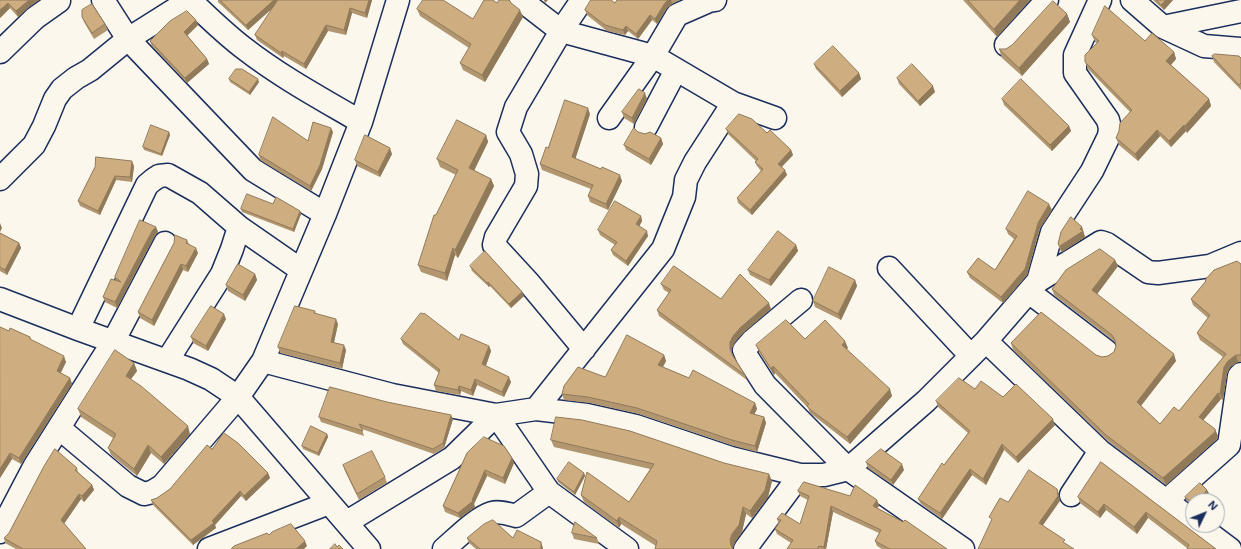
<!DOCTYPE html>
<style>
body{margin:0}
#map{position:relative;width:1241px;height:549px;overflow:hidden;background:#fbf7ec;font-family:Mali,sans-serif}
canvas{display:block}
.north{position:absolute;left:1185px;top:493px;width:40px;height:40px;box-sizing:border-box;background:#fbf7ec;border:1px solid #a1a7b3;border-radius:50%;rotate:47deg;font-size:11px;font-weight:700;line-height:16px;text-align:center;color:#1b2f5e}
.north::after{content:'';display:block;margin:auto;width:14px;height:18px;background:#1b2f5e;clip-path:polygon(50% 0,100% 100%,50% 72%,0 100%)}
</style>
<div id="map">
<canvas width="1241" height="549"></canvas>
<div class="north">N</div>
</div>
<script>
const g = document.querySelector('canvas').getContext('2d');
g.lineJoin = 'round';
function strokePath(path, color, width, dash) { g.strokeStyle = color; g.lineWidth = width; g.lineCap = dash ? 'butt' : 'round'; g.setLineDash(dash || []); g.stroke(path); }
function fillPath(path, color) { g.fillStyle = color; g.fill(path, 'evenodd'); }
const street = new Path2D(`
 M103,0l25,39 125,131 72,44
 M521,0l40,31 21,-31
 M1132,0l31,27 78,-16
 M1163,27l41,19 37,3
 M1006,45l41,-45
 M0,52l35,-34 24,-17
 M609,118l44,-62 24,-41 32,-14 6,-1
 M646,127l30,-57
 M0,179l34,-34 10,-19 11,-27 7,-10 14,-11 14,-8 38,-31 62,-39c18,17 35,34 55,49 36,28 77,50 116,73
 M889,268l82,88
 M1038,281l63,-39 6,2 41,28 10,1 52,-7 31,-13
 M1029,292l77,59
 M0,299l78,30 111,40 22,10 27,18 131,152
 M801,300l-49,41 -8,9 3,7 18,28 83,84 115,80
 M78,329l69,-144 6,-5 6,-4 9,-1 32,18 39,34 62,43
 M986,341l114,110 93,70
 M584,349l-55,-66 -35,-38 2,-8 30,-51 1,-12 -6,-20 -13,-22 8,-25 45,-76 92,25 80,47 42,15
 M167,361l55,-87 10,-25 7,-22
 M263,361l129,34 104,20 40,-6 51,6 49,11 95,32 69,17h24l24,-6 78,-68 60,-60 52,-60 14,-49 40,-61 17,-35 1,-8 -2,-8 -33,-47v-18l25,-55
 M536,409l127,-160 21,-52 2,-17 9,-18 38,-59
 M59,428l69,58 16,8 8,-2 10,-6 76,-89 25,-36 62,-147 36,-92 37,-122
 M1071,495l29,-44
 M1166,501l63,-56 10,-69 2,-2
 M347,522l105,-64 44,-43 53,77 78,57
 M1198,525l32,24
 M0,532l34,-65 79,-125 52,-99
 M209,549l120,-46
 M444,549c13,-11 32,-31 48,-36 7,-2 17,1 24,3l33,-24
 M745,549l55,-74`);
strokePath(street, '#1b2f5e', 25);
strokePath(street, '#fbf7ec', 22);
fillPath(new Path2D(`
 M0,0l28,8 -10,9 -8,-9 -10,10z
 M218,0h154l-5,18 -15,-5 -6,22 -18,-4 -22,38 -22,-13 -1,2 -26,-18 -2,-5 18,-27 -25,22 -30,-28z
 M499,0h10l14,17 -38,65 -22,-12 -3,-7 9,-15 -49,-32 -3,-7 56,10 24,-16z
 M617,0h63l-8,4 -5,4 -10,16 -5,-4 -14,19 -10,-8 -3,4 -18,-4 -20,-16 -2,-5 6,-9 24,2z
 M963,0h67l-33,37z
 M1153,0h20l-9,10z
 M1067,14l3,8 -48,54 -20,-18 -3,-9h7z
 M82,17l23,7 3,6 -14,9 -10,-17z
 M196,20l2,5 -11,10 20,24 2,5 -22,19 -35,-37 -2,-5z
 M1092,35l53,6 29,11 2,7 -5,6 38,34 2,7 -24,27 -1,-2 -15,16 -11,-11 -22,25 -19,-16 -3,-7 14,-26 -42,-43 -3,-7 12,-19 -2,-1z
 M1212,56l29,2v32l-27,-28z
 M814,64l45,9 2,6 -19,18 -26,-28z
 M897,78l38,14 -15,14 -21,-22z
 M229,79l30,3 -9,13 -20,-13z
 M647,99l-13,25 -10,-6 -2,-6z
 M1002,99l67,27 2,5 -19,20 -48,-46z
 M590,114l-15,45 47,22 -14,29 -18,-8 -2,-6 3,-7 -49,-19 -2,-6 8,-16z
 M726,129l41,4 24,17 2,5 -11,12 5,8 -35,40 -14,-12 -1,-5 24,-27 -4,-5 -2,-4 1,-1 -28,-27z
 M169,132l1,3 -8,21 -18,-6 -1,-3z
 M333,132l-11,37 -11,22 -51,-31 -1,-5 49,-14z
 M638,132l23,6 2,6 -12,21 -25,-15 -2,-5z
 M486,135l2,7 -14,28 17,9 3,7 -36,72 -3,-3 -8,26 -26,-9 -3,-7 18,-50 20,-40 -16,-8 -3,-8z
 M392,154l-12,23 -23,-11 -2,-6z
 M134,166l-2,16 -16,-2 -16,35 -20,-9 -2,-5 17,-34z
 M273,204l27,7 1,3 -7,18 -52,-20 -1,-3z
 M1052,210l-12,18 -13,47 -24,28 -33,-25 -3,-6 28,-2 19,-31 -6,-5 -2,-5z
 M641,216l1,5 -3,5 9,10 -20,30 -15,-11 -2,-5 4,-5 -15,-10 -2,-5z
 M156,227l2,5 -4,5 -37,71 -12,-6 -2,-5 13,-16 -1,-4z
 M1082,227l3,10 -23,15 -2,-2 -2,-6z
 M0,233l19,10 2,5 -14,27 -7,-4z
 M187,240l2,4 9,9 -10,19 -5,-2 -29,56 -14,-8 -2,-6z
 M796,245l2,6 -27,35 -21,-11 -2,-5z
 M1115,260l3,6 -21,28 79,67 -35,45 19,18 19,-13 44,-54 -23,-17 -3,-7 11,-15 -15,-13 -2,-6 14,-17v-2l36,-16v98h-3l-8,5 -3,7 -4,26 -2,-1 -18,21 15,16 -1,3 -51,46 -58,-44 -95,-91 -2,-7 85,12 6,2 6,-1 6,-4 2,-6v-2l-2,-3 -60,-46 -2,-6z
 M470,266l54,30 -13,12 -21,-22 -1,1 -17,-16z
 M255,274l2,6 -12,21 -17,-10 -2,-6z
 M855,280l2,6 -16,34 -26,-13 -2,-6z
 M661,284l60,15 50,10 -28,24 -8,9 -3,6v6l1,2 12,19 2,5 -88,-64 -2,-6 12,-17 -5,-3z
 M315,311l1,3 22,10 -4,18 12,8 -4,19 -62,-16 -2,-6z
 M226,319l-18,32 -15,-8 -2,-6z
 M0,327l9,4 21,6 1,3 35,22 -6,11 10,5 2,6 -51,80 -9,-5 -12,19z
 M401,339l58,1 30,6 2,5 -5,15 25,16 -7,15 -27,-12 -4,11 -12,-5 -1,4 -24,-4 -2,-6 5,-12 -36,-29z
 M756,345l92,3 -2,1 46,47 -42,48 -36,-28 -4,-3 -2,-5 -33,-35 -1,2 -15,-23z
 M664,355l2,6 -3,6 26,11 66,25 2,6 -3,5 10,3 2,6 -9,29 -23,-6 -95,-32 -49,-11 -26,-3 -2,-6z
 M134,363l3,8 -6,8 59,55 -26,30 -13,-11 -14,23 -26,-21 -3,-7 5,-10 -32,-21 -3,-8z
 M975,389l28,8 52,28 -37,38 -14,-13 -18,35 -14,-10 -30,44 -21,-15 -3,-5 50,-66 -30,-26 -2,-6z
 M319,417l134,2 -9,29 -10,6 -72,-25 2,7 -43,-14z
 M327,434l1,3 -9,19 -16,-7 -1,-3z
 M551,440l221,41 -4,16 -16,21 -6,-4 -4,18 -7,10 -2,5 -77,-1 -35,-22 -2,4 -35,-26 -3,-7 48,7 21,-33 -96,-22z
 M212,449l56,24 2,5 -24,23 -5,-5 -26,29 1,3 -23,17 -40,-40 -2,-5 6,-2 13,-9z
 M467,453l45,5 2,5 -9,21 -18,-8 -13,28 1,3 -15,11 -15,-6 -2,-6z
 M866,462l38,8 -11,15 -25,-17z
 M1101,462l115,87 -29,-1 -39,-30 -11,16 -31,-24 -6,8 -20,-15 -2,-6z
 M343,465l42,12 2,6 -28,17 -14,-29z
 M77,468l1,4 14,13 2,5 -10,12 -3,-3 -17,25 22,25h-70l-11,-6 -1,-5z
 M584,473l1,3 -10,19 -17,-13 -1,-3z
 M798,491l52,5 27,4 2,6 -2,2 70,41h-65l-5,-3 -2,-5 4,-8 -46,-21 -7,37h-39l4,-6 -14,-9 -2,-5 4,-5 -2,-5 23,5 8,-24 -8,-4z
 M1209,493l-16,8v4l-7,-5 -1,-3z
 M572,533l25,5 2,6 -25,-5z
 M467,538h46l30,10v1h-67l-7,-6z`), '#b1966f');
fillPath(new Path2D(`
 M29,0h10l-11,8 -10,9 -2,-6z
 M274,0h7l-33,30 -2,-5z
 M369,0h3l-5,18 -2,-5z
 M544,0h4l-3,3z
 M668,0h3l1,4 -5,4 -10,16 -2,-5 10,-16z
 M1020,0h10l-33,37 -3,-8z
 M1166,0h7l-9,10 -3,-5z
 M8,3l2,5 -10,10v-8z
 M350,8l2,5 -6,22 -2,-5z
 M520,10l3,7 -38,65 -3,-7z
 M1067,14l3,8 -48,54 -3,-8z
 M650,15l2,5 -14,19 -2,-5z
 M196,20l2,5 -12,12 -2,-5z
 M326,25l2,6 -22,38 -2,-5z
 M626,26l2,5 -3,4 -2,-5z
 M282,51l2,5 -1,2 -2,-5z
 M1174,52l2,7 -8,9 -2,-7z
 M207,59l2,5 -22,19 -2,-5z
 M859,73l2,6 -19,18 -2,-6z
 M258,79l1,3 -9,13 -1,-3z
 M933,86l2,6 -15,14 -2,-5z
 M645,93l2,6 -13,25 -2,-6z
 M1209,99l2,7 -24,27 -2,-7z
 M588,108l2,6 -16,49 -2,-6z
 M1184,125l2,6 -15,16 -2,-6z
 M1069,126l2,5 -19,20 -2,-6z
 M331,128l2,4 -11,37 -11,22 -1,-5z
 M1157,130l3,6 -22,25 -3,-7z
 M169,132l1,3 -8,21 -1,-2z
 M486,135l2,7 -16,33 -3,-7z
 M661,138l2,6 -12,21 -2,-6z
 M390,148l2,6 -12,23 -2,-5z
 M791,150l2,5 -13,13 -2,-4z
 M132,161l2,5 -2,16 -2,-5z
 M785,170l2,5 -35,40 -2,-5z
 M620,175l2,6 -14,29 -2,-6z
 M115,176l1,4 -16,35 -2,-4z
 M491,179l3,7 -36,72 -3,-8z
 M1049,204l3,6 -12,18 -13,47 -24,28 -2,-6 37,-74z
 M300,211l1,3 -7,18 -1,-3z
 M641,216l1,5 -4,8 -2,-5z
 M0,223l2,5 -2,4z
 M156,227l2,5 -4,5 -37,71 -2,-6 37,-71z
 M1082,227l3,10 -23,15 -2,-6z
 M647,231l1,5 -20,30 -2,-5z
 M19,243l2,5 -14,27 -2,-5z
 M796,245l2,6 -27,35 -2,-6z
 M196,248l2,5 -10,19 -2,-6z
 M453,248l2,7 -8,26 -2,-8z
 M1115,260l3,6 -23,31 -3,-7z
 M181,264l2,6 -29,56 -2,-6z
 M255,274l2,6 -12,21 -2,-6z
 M855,280l2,6 -16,34 -3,-6z
 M488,282l2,4 -1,1 -2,-4z
 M522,292l2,4 -13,12 -2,-4z
 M769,303l2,6 -28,24 -8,9 -3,6v7l-2,-6v-7l3,-6 8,-9z
 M224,314l2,5 -18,32 -2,-5z
 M336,319l2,5 -5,23 -2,-5z
 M845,341l3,7 -4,4 -2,-7z
 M344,345l2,5 -4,19 -2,-6z
 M489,346l2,5 -7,19 -2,-6z
 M1174,354l2,7 -37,47 -2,-6z
 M664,355l2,6 -5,9 -3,-5z
 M1236,355l2,7 -8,5 -3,7 -4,26 -3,-6 4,-27 4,-6z
 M64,356l2,6 -7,15 -2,-6z
 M134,363l3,8 -9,12 -2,-7z
 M773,366l2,7 -1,2 -3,-6z
 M509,377l2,5 -7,15 -2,-5z
 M70,378l2,6 -51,80 -2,-6z
 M475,379l2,6 -4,11 -2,-6z
 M459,386l2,5 -1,4 -2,-5z
 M890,389l2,7 -42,48 -3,-7z
 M1218,393l3,6 -20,24 -2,-6z
 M755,403l2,6 -5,10 -2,-6z
 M451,415l2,4 -9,29 -1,-5z
 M764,417l2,6 -9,29 -2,-6z
 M1053,419l2,6 -37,38 -2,-6z
 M188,426l2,8 -26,30 -3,-7z
 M1215,429l3,7 -1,3 -51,46 -3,-7z
 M327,434l1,3 -9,19 -1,-3z
 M1002,444l2,6 -18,35 -3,-6z
 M148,445l3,8 -14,23 -3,-7z
 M10,453l2,6 -12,19v-9z
 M512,458l2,5 -9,21 -2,-6z
 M902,464l2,6 -11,15 -2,-5z
 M970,469l2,6 -30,44 -2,-6z
 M485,470l2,6 -13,28 1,3 -15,11 -2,-5 14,-13z
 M268,473l2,5 -24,23 -2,-5z
 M584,473l1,3 -10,19 -1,-3z
 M769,474l3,7 -4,16 -16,21 -2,-7z
 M92,485l2,5 -10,12 -2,-6z
 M1057,489l2,5 1,7 -19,27 -2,-5z
 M1207,490l2,3 -8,8h-4z
 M240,491l1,5 -26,29 1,3 -23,17 -2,-5 21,-19z
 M79,494l2,5 -18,26 -2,-5z
 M877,500l2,6 -5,5 -1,-5z
 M1104,504l2,6 -6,8 -2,-6z
 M831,506l2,6 -7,37h-1l-1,-2z
 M743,507l3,7 -4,18 -7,10 -2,5v2l-2,-3 -1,-6z
 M1146,512l2,6 -11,16 -3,-7z
 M619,517l2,7 -2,4 -2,-7z
 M305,541l2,5 -3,3h-8z
 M541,542l2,6v1h-2z`), '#907a5a');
const building = new Path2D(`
 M0,0h29l-13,11 -8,-8 -8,7z
 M220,0h54l-28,25z
 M278,0h91l-4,13 -15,-5 -6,22 -18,-5 -22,39 -22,-13 -1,2 -26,-18z
 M423,0h20l30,19 11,-19h9l4,3 2,-3h10l2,3 9,7 -38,65 -22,-12 11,-19 -54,-35z
 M591,0h20l4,3 2,-3h51l-3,3 -10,16 -5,-4 -14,19 -10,-8 -3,4 -18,-5 -20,-15z
 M968,0h52l-26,29z
 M1157,0h9l-5,5z
 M1053,1l14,13 -48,54 -20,-19h7l6,-4z
 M92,4l13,20 -13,9 -10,-16v-7z
 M1105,6l40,35 7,-8 22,19 -8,9 43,38 -24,27 -1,-1 -15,16 -12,-11 -22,24 -19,-16 3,-7 1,-8 12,-13 -47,-48v-7l14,-14 -7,-6z
 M187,11l9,9 -12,12 23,27 -22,19 -35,-37 20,-20z
 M833,46l26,27 -19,18 -26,-27z
 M1215,54l24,2 2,2v25l-2,2 -27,-29z
 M912,64l21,22 -15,15 -21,-23z
 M236,69h6l16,10 -9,13 -20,-13z
 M1021,79l48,47 -19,19 -48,-46z
 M639,89l6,4 -13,25 -10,-6z
 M565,100l23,8 -16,49 29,12 1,-2 18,8 -14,29 -18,-8 5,-11 -53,-21 6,-17 2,1z
 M739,114l13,5 15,14 3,-3 21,20 -13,14 7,6 -35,40 -13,-12 26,-29 -8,-7 3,-3 -32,-30z
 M273,117l35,24 5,-19 18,6 -11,37 -10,21 -51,-31z
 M457,120l29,15 -17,33 22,11 -36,71 -2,-2 -8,25 -27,-8 16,-50h2l22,-45 -21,-11z
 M151,125l18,7 -8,22 -18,-7z
 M634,128l4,4 7,2 5,-2 11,6 -12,21 -25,-14z
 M365,135l25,13 -12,24 -23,-12z
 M96,157l36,4 -2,16 -15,-1 -17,35 -20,-10 17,-34z
 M1028,191l21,13 -11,19 -13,46 -24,28 -34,-25 11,-14 17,12 22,-34 -11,-7z
 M247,194l26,10 3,-7 24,14 -7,18 -52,-20z
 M615,201l26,15 -5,8 11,7 -21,30 -15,-11 6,-8 -19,-12z
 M1071,217l11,10 -2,2 3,2 -23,15 -2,-2 3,-12z
 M140,220l16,7 -4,4 -37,71 -12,-5 8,-18 10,3 -6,-5z
 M778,231l18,14 -27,35 -21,-10z
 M0,233l19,10 -14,27 -5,-3z
 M175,235l12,5 -1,3 10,5 -10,18 -5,-2 -29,56 -14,-8 36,-69z
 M1100,249l15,11 -23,30 82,64 -37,48 23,22 14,-17 5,4 47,-57 -29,-21 13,-18 -19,-16 15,-18 -1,-1 9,-10 23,-9 4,3v91h-5l-8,6 -4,6 -4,27 -2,-1 -19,24 16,12v3l-52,46 -57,-43 -95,-92 30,-31 55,43 6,2 6,-1 6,-4 2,-6 -1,-6 -3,-5 -60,-46 14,-19z
 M485,251l37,41 -13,12 -21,-22 -1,1 -17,-17z
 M238,264l17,10 -12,21 -17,-10z
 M674,266l47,33 19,-25 29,29 -28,24 -8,9 -3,6v7l3,7 12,19 -88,-65 14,-20 -10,-6z
 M829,267l26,13 -17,34 -25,-13z
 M211,306l13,8 -18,32 -15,-9z
 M295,306l20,5 -1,2 22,6 -5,23 13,3 -4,18 -62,-16z
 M421,313l2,1 1,-1 35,27 2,-6 28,12 -7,18 27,13 -7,15 -27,-13 -4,11 -12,-4 -1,4 -24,-5 6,-15 -39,-31z
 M786,320l19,19 20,-19 20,21 -3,4 48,44 -43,48 -36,-27 -4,-4 2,-2 -36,-38 -2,3 -15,-24z
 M0,327l9,4 1,-3 20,9v2l34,17 -7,15 13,7 -51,80 -9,-5 -10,16z
 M627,335l37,20 -6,10 31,13 4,-8 62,33 -5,10 14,4 -9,29 -23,-6 -95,-32 -49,-11 -26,-3 2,-8 14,-19 27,10z
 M115,350l19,13 -8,13 15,10 47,40 -27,31 -13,-12 -14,24 -26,-21 8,-14 -38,-25z
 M959,378l16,11 6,-8 22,16 13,-13 37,35 -37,38 -14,-13 -19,35 -13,-10 -30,44 -22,-14 24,-36 2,2 26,-34 -34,-30z
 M330,387l57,15 64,13 -8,28 -10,6 -74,-25 4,7 -44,-14z
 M556,417l26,3 48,11 94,32 45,11 -4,16 -15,21 -7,-4 -4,18 -7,9 -2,6 1,6 2,3h-78l2,-8 -38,-24 -2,4 -36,-26 6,-23 42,30 25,-38 -103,-24z
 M311,426l16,8 -9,19 -16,-7z
 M224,433l14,10 30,30 -24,23 -4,-5 -28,30 2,2 -23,17 -40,-40 6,-2 13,-9 37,-44 5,4z
 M484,437l20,9 8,12 -9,20 -18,-8 -13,30 1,1 -15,12 -15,-7 24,-53z
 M55,449l22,19 -2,2 17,15 -10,11 -3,-2 -18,26 25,29h-63l-19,-11 5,-5 34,-65z
 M881,449l21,15 -11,16 -25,-18z
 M372,451l13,26 -28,17 -14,-29z
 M569,462l15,11 -10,19 -17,-13z
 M1101,462l115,87h-29l2,-4 -43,-33 -12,15 -30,-23 -6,8 -20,-15z
 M1029,470l28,19 1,7 -19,27 26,17 -2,2 11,7h-96l14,-30 -3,-2 11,-19 8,4z
 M804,482l46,14 5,-11 22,15 -4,6 30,16 2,-2 42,29h-57l-15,-8 6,-11 -50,-24 -7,41 -5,-1 -2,3h-30l6,-9 -18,-11 6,-9 -4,-1 5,-6 18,11 9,-28 -11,-5z
 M1200,483l7,7 -10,11h-4v2l-8,-6z
 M493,520l20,18 4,-8 24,12v7h-61l-13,-11 17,-14z
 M575,522l22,16 -25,-5z
 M291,524l14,17 -9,8h-65l3,-3 33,-13 2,2 3,-3z
 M335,544l2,3 2,-2 4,4h-13z`);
fillPath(building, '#ceae81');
strokePath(building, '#907a5a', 1);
</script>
